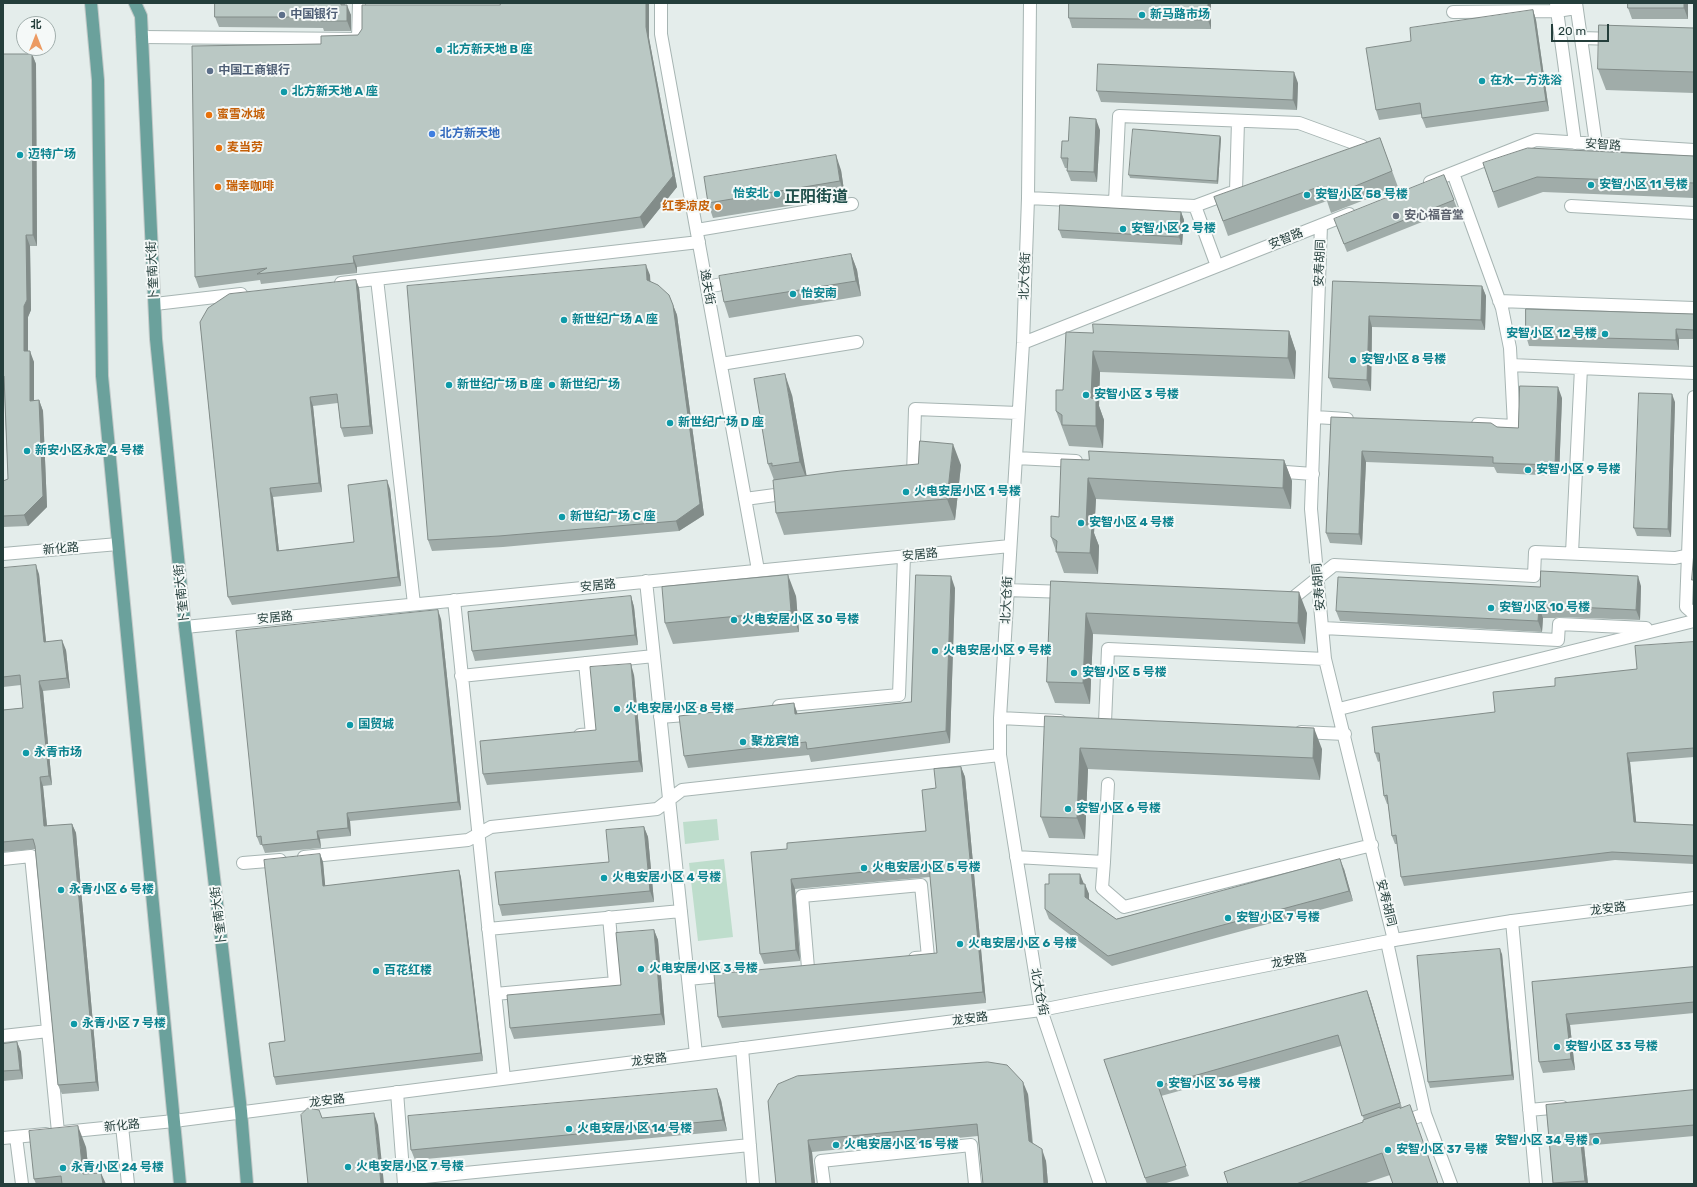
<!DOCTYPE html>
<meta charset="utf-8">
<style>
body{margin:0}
#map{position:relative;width:1697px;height:1187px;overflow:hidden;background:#e4edeb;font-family:Rubik,"Noto Sans SC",sans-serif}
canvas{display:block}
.frame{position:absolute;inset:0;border:4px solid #243e3b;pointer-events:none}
.north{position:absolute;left:16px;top:16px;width:40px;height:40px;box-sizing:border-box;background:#f5f9f8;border:1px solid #a1aeac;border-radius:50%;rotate:0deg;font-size:11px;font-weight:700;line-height:16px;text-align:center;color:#243e3b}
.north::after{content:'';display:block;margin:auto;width:14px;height:18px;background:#ec9b63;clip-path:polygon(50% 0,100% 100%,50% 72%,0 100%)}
.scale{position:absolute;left:1551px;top:24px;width:58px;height:18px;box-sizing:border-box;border:2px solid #243e3b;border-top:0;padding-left:5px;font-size:12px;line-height:14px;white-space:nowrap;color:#243e3b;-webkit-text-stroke:3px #f5f9f8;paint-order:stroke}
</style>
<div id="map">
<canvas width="1697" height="1187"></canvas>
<div class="frame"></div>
<div class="north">北</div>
<div class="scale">20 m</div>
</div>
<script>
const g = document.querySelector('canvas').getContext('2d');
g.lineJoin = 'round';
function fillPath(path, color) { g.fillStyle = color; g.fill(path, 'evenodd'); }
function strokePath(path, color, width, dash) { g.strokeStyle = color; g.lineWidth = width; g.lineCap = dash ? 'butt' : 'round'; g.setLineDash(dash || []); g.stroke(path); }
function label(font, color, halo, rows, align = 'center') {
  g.font = font + ' Rubik,"Noto Sans SC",sans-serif'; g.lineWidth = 4; g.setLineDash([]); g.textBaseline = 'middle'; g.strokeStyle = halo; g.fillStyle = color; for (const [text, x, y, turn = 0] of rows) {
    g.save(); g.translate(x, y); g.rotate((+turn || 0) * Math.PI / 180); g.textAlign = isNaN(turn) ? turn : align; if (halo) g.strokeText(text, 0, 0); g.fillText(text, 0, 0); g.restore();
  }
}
fillPath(new Path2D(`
 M717,819l2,21 -34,4 -2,-22z
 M724,859l9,78 -35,4 -9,-78z`), '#beddcc');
const minor = new Path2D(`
 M661,3v31l97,536
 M1030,3l-2,195 -5,145 -23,375v37l41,255 59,174
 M1556,3l19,140
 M1576,3l20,141
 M1453,12l104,-1 19,-3
 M142,37l216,2 1,-36
 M1581,38l34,1
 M1453,173l49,135 8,40 4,78 -36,-2
 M1430,182l106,-42 158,10
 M1236,191l2,-70
 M1028,198l167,8 22,60
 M1115,202l4,-86 180,7 63,23
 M1195,206l35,-13
 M1571,206l123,7
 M1321,225l-10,284 14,150 69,281
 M697,230l155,-26
 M377,279l37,325
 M341,283l358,-41
 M707,287l30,-6
 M1499,301l195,7
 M155,304l86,-10
 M1023,343l326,-129
 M721,364l136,-22
 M1511,365l183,8
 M1694,397l-8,210 8,7
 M1315,417l32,2
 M1016,458l60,3
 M1272,471l41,3
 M909,477l4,-1 2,-67 103,4
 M745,499l45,-6
 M1572,553l9,-185
 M3,554l115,-10
 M646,581l50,473
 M1007,590l59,2
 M454,600l50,478
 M1286,602h2l46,-37 200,11 1,-24 140,6 19,-4
 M185,627l825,-81
 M1323,628l235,12 1,-16 87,4
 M461,676l193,-20
 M779,706l120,-11 5,-139
 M1339,709l355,-88
 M660,717l51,-4
 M1000,718l60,3
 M1105,723l3,-74 217,10
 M1301,732l44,2
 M580,735l12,-1 -7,-71
 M304,857l164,-17 23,-13 166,-18 25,-19 318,-35
 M1016,857l88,5 -2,26 22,19 248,-62
 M3,859l28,-3 27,276
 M1104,862l4,-78
 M243,863l37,-3
 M1512,921l24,263
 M488,929l193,-18
 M1387,942l38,172 -25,9
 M808,968l-6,-72 119,-11 7,72 -13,1
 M688,979l41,-4
 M495,994l120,-11 -6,-66
 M3,1036l45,-5
 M742,1048l11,136
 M397,1092l7,92
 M1529,1110l33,-3
 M1425,1114l26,70
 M122,1126l6,58
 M16,1137l6,47
 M404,1179l346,-34
 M824,1184l-3,-23 150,-16 4,39`);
const tertiary = new Path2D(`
 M64,1132l110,-11 867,-111 353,-70 118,-19 182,-23
 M3,1138l43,-4`);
const primary = new Path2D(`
 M91,3l7,77 4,296 78,808
 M135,3l6,13 1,21 14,302 29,288 56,484 6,73`);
strokePath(minor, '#a7b5b3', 14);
strokePath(tertiary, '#a7b5b3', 14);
strokePath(primary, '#c2c9c8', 14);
strokePath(minor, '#fff', 12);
strokePath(tertiary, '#fff', 12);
strokePath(primary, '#6ba19c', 12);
fillPath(new Path2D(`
 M215,3h130v2l6,10v16h-27l-1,-3 -104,-1 -4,-10z
 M500,3h149v35l28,149 -33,41 -287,39v6l-96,11 -1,-4 -61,8 -4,-11 126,-233 37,-9 142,-30z
 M1069,3h142v26l-139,-1 -3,-10z
 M1628,3h60v16h-56l-4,-11z
 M1533,10l3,10 13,91 -123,17 -4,-10v-4l-43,6 -3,-10 35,-69z
 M1694,28v65l-88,-3 -8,-21z
 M3,54h29l4,10 1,182h-7l1,64 -3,7v34l6,11v39l5,-1 4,11 4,96 -19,19 -25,1v-46l5,-2 -4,-92h-1z
 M1298,83l-1,27 -196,-8 -4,-11z
 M1100,130l-3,52 -26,-1 -4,-10v-3h-2l-4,-10 7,-17z
 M1221,138l-3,46 -88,-6 -1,-3z
 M1380,138l18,49 -67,26 -4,-12 -99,35 -14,-39z
 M1694,156v42l-151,-6 -45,16 -15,-45z
 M841,170l4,27 -132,21 -5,-15z
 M1444,175l13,33 -110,44 -10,-25z
 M1181,212l3,8 -2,25 -120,-7 -3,-8z
 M851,254l6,16 4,26 -132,22 -5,-16z
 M650,275v6l19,14 8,20 27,200 -25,16 -176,16 -71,4 -4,-11z
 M356,280l3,8 14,146 -29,3 -3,-9 -3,-25 -25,3 9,86 -49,5 6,54 75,-9 36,-53 11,97 -169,19 -4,-8 -28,-275z
 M1333,281l149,5 4,10 -1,34 -113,-3 -1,64 -38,-3 -4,-10z
 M1694,314v25h-15v11l-150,-4 -3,-10z
 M1289,331l7,21 -1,27 -195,-7 -1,34 5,14 -1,28 -34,-2 -13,-35 7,-21 30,-57z
 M792,395l14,81 155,-11 -6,55 -171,15 -8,-22 -2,-33 -6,-16z
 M1562,398l-3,78 -62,-3 -3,-6 -128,-5 -4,83 -32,-2 -4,-10 5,-116 187,11z
 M1675,402l-4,135 -34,-1 -3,-8z
 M1089,460h195l8,21 -1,28 -195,-10 -2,34 5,13 -1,28 -34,-1 -13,-36 8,-20z
 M3,568l36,6 7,68 20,8 4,38 -27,3 9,94 -9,1 4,40 25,-2 4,9 23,258 -37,3 -4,-9 -23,-236 -32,3v-142l20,-2 -2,-23 -18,2z
 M1051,581l256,32 -2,31 -212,-10 -3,70 -35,-1 -8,-21z
 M1641,586l-1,34 -81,-3 -4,1h-12l-1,14 -202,-11 -4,-10 204,-24z
 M955,588l-5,155 -139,19 -2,-7 -121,13 -4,-12 114,-42 113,-12z
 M631,596l3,11 4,38 -163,16 -3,-10z
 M796,596l3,36 -126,12 -8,-21z
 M441,619l20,191 -111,11 1,15 -31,3 1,9 -56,5 -3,-8h-2l-3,-8z
 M1694,642v115l-64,5 6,60 58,3v39l-79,-4 -211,26 -3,-9 -4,-33h-2l-3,-8 -4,-32h-1l-3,-8 -4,-35 -2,1 -3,-9 120,-41 60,-26 82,-17z
 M634,675l9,97 -156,13 -4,-11 113,-44z
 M1045,716l277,33 -2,31 -232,-11 -3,70 -36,-1 -8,-21z
 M961,767l4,10 21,226 -264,25 -4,-11 219,-64 -7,-76 -135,12 5,72 -36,3 -4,-10 27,-105 139,-18 10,-43z
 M644,827l4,10 6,65 -152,14 -3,-11 110,-43z
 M320,854l3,8 2,24 134,-16 2,8 22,183 -207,24 -2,-8 11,-36z
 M1344,869l9,32 -241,65 -63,-47 -4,-10 39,-25 5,10v5l27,20z
 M654,930l4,10 7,85 -151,14 -4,-11 111,-43z
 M1502,954l12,126 -84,8 -2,-6z
 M1694,967v46l-124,12 5,45 -32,3 -4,-11 -7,-80z
 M1367,991l4,11 31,106 -12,67 -27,9h-135l135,-62 1,-2 -23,-74 -180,50 28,80 -26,8h-16l-43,-124z
 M17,1042l4,10 2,27 -20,2v-37z
 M1694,1090v46l-110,10 4,38h-35l-7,-79z
 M1028,1094l5,49 13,18 2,23h-65l-5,-48 -166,16 3,32h-39l-8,-83z
 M721,1100l6,31 -312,29 -4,-10z
 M86,1147l3,27 17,10h-70l-2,-5z`), '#a0aca9');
fillPath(new Path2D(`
 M646,3h3v35l28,149 -33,41 -4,-11 6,-190z
 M1208,3h3v26l-3,-9z
 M1684,3h4v16l-4,-11z
 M347,5l4,10v16l-4,-10z
 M1533,10l3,10 13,91 -3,-10z
 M32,54l4,10 1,182 -4,-11z
 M1294,72l4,11 -1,27 -4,-10z
 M1096,119l4,11 -3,52 -3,-10z
 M1220,136l1,2 -3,46 -1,-3z
 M836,155l5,15 4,27 -5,-16z
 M1181,212l3,8 -2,25 -3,-8z
 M26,235l4,11 1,64 -3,7v45l-4,-11v-45z
 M851,254l6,16 4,26 -5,-15z
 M353,256l4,11v6l-3,-10z
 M646,265l4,10 1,16 -4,-11z
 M356,280l3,8 14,146 -3,-8z
 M1482,286l4,10 -1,34 -4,-10z
 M673,305l4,10 27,200 -25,16 -3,-10z
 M1369,316l3,11 -1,64 -4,-11z
 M1676,329l3,10v11l-3,-10z
 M1289,331l7,21 -1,27 -7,-21z
 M30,351l4,11v49l-4,-10z
 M1093,351l7,21 -1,34 5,14 -1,28 -7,-22 -5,-28z
 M785,374l7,21 16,88 -8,-21z
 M1558,387l4,11 -3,78 -4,-11z
 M1672,394l3,8 -4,135 -3,-8z
 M310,397l3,9 9,86 -3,-9z
 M39,400l4,11 4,96 -19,19 -4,-11z
 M953,444l8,21 -6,55 -8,-21z
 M1362,451l4,11 -4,83 -3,-11z
 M1284,460l8,21 -1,28 -8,-21z
 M1088,478l8,21 -2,34 5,13 -1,28 -8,-21 -4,-28z
 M387,480l3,9 11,97 -3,-9z
 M270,488l3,9 7,63 -3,-9z
 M36,565l3,9 8,77 -3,-9z
 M788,575l8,21 3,36 -8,-21z
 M951,576l4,12 -5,155 -4,-12z
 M1638,576l3,10 -1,34 -4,-10z
 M1299,592l8,21 -2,31 -7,-21z
 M631,596l3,11 4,38 -3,-10z
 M1539,607l4,11 -1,14 -4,-11z
 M438,610l3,9 20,191 -3,-8z
 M1086,613l7,21 -3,70 -7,-21z
 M62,640l4,10 4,38 -3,-10z
 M631,664l3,11 9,97 -4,-11z
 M39,681l4,10 9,94 -3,-9z
 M794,703l4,12 -3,-1z
 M1314,728l8,21 -2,31 -7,-22z
 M1080,748l8,21 -3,70 -8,-21z
 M1627,753l3,9 7,68 -3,-8z
 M961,767l4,10 21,226 -3,-11z
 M40,777l3,9 5,50 -4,-10z
 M347,813l3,8 1,15 -3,-8z
 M72,824l4,9 23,258 -3,-9z
 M644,827l4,10 6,65 -4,-11z
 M317,831l3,8 1,9 -3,-9z
 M320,854l3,8 3,32 -3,-8z
 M1340,859l4,10 9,32 -4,-10z
 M459,870l2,8 22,183 -2,-8z
 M1080,874l4,10h-4z
 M791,879l4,10 5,72 -4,-11z
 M1085,884l4,10v13l-4,-10z
 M654,930l4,10 7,85 -4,-11z
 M1500,949l2,5 12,126 -2,-5z
 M1367,991l4,11 32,112 -3,-11z
 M1566,1014l4,11 5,45 -4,-11z
 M17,1042l4,10 2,27 -3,-9z
 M1023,1082l5,12 5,59 -4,-12z
 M717,1089l4,11 6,31 -4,-11z
 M374,1113l4,12 6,59h-3z
 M78,1126l8,21 4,37 -7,-10z
 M1580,1135l4,11 4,38h-2l-1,-3z
 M808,1140l4,12 3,32h-3z
 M1042,1149l4,12 2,23h-4z
 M101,1173l5,11h-3z`), '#828c89');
const building = new Path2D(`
 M215,3h126v2h6v16h-26v-4h-106z
 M500,3h146v24l27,149 -33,41 -287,39 1,7 -97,11 10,-6 -72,9 -3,-231 129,-2v-8l37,-1 4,-6v-24h138z
 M1069,3h139v17l-139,-2z
 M1628,3h56v5h-56z
 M1533,10l13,91 -124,17 -2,-15 -44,7 -10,-62 45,-7 -1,-13z
 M1599,25l95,3v44l-96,-3z
 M3,54h29l1,181h-7l1,65 -3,6v45h6v50l9,-1 4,96 -19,19 -21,1v-35l5,-2 -4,-103h-1z
 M1098,64l196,8 -1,28 -196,-9z
 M1070,117l26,2 -2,53 -27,-1 1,-13h-7l1,-17h6z
 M1133,129l87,7 -3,45 -88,-6z
 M1380,138l12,33 -66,27 -5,-12 -98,35 -9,-24z
 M1528,148l166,8v27l-157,-6 -44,15 -10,-29z
 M836,155l4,26 -132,22 -4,-26z
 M1444,175l10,25 -110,44 -10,-25z
 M1060,205l121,7 -2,25 -120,-7z
 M851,254l5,27 -132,21 -5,-26z
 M646,265l1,15 11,5 11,10 4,10 27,199 -24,17 -177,15 -71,4 -21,-254z
 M356,280l14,146 -29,2 -4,-34 -27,3 9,86 -49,5 7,63 77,-9 -6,-57 39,-5 11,97 -170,20 -28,-275 8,-14 21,-14z
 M1333,281l149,5 -1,34 -112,-4 -2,64 -38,-2z
 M1526,309l168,5v16l-18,-1v11l-150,-4z
 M1093,324l196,7 -1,27 -195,-7 -2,47 5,1v27l-34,-1v-10l-6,-4v-21h7l3,-58 27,1z
 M785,374l15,88 -28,4v-3l-4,1 -14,-85z
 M1520,386l38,1 -3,78 -62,-2v-6l-131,-6 -3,83 -33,-1 5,-116 160,6 6,4 21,1z
 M1639,393l33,1 -4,135 -34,-1z
 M920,441l33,3 -6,55 -171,14 -3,-33 68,-9 77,-7z
 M1089,451l195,9 -1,28 -195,-10 -2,47h6l-2,28 -34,-1 1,-11 -6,-4v-21l8,1 2,-58 28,1z
 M1694,552v28h-2z
 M36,565l8,77 18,-2 5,38 -28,3 10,95 -9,1 4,49 28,-2 24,258 -38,3 -23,-239 -2,-7 -30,3v-132l20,-2 -3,-33 -17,2v-109z
 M1541,571l97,5 -2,34 -80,-4 -5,2 -12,-1 -1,14 -202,-10 2,-34 202,10z
 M788,575l3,36 -126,12 -3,-36z
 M916,575l35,1 -5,155 -139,18 -1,-7 -122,14 -5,-40 115,-13 1,11 116,-12z
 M1051,581l248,11 -1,31 -212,-10 -3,70 -36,-1z
 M631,596l4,39 -163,16 -4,-39z
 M438,610l20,192 -111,11 1,15 -31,3 1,8 -56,6 -1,-9 -4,1 -21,-206z
 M1694,642v106l-67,5 7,69 60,3v31l-82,-4 -211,25 -5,-42 -4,1 -5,-41 -3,1 -5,-43h-4l-3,-26 123,-15 -2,-20 62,-6v-8l82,-9 -2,-23z
 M631,664l8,97 -156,13 -3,-33 116,-11 -6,-63z
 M1045,716l269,12 -1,30 -233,-10 -3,70 -36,-1z
 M961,767l22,225 -265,25 -4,-43 223,-21 -8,-87 -138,13 5,71 -36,4 -9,-102 36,-3v-6l139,-12 -4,-41 14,-2 -2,-19z
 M644,827l6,64 -151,14 -4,-33 114,-10 -3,-32z
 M320,854l3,32 136,-16 22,183 -207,24 -5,-34 16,-2 -21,-181z
 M1340,859l9,32 -241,65 -63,-47v-25h4v-10h31v10h5v13l31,22z
 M654,930l7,84 -151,14 -3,-33 114,-10 -5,-52z
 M1500,949l12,126 -84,7 -11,-126z
 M1694,967v35l-128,12 5,45 -32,3 -7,-80z
 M1367,991l33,112 -38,13 -24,-81 -180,51 28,80 -41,12 -41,-118z
 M17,1042l3,28 -17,1v-27z
 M988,1062l19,3 16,17 6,59 13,8 2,35h-61l-6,-60 -169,16 4,44h-36l-8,-83 10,-17 19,-8z
 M717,1089l6,31 -312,30 -3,-34z
 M1694,1090v35l-114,10 5,46 -32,2 -7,-78z
 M1410,1105l28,79h-45l-11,-31 -86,31h-68l-4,-12 139,-50v-2l37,-13v1z
 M308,1108l11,2 3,8 52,-5 7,71h-73l-7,-69z
 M78,1126l5,48 18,-1 2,11h-41l-1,-8 -27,3 -5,-48z`);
fillPath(building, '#bac8c4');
strokePath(building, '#828c89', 1);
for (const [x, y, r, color] of [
 [282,15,4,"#5c6f8a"],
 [1142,15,4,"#0f9aa8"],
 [439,50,4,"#0f9aa8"],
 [210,71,4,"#5c6f8a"],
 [1482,81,4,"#0f9aa8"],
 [284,92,4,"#0f9aa8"],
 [209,115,4,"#e8710a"],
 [432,134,4,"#3f7fe0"],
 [219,148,4,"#e8710a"],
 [20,155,4,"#0f9aa8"],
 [1591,185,4,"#0f9aa8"],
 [218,187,4,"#e8710a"],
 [777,194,4,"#0f9aa8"],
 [1307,195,4,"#0f9aa8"],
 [718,207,4,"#e8710a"],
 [1396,216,4,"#6b7280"],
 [1123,229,4,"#0f9aa8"],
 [793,294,4,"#0f9aa8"],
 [564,320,4,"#0f9aa8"],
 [1605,334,4,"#0f9aa8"],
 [1353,360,4,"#0f9aa8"],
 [449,385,4,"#0f9aa8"],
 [552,385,4,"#0f9aa8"],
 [1086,395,4,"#0f9aa8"],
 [670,423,4,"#0f9aa8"],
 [27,451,4,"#0f9aa8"],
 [1528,470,4,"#0f9aa8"],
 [906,492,4,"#0f9aa8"],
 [562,517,4,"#0f9aa8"],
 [1081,523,4,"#0f9aa8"],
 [1491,608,4,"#0f9aa8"],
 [734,620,4,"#0f9aa8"],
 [935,651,4,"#0f9aa8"],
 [1074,673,4,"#0f9aa8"],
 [617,709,4,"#0f9aa8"],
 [350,725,4,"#0f9aa8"],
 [743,742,4,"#0f9aa8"],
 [26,753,4,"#0f9aa8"],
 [1068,809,4,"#0f9aa8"],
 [864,868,4,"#0f9aa8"],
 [604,878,4,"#0f9aa8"],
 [61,890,4,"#0f9aa8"],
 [1228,918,4,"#0f9aa8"],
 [960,944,4,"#0f9aa8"],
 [641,969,4,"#0f9aa8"],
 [376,971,4,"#0f9aa8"],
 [74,1024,4,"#0f9aa8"],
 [1557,1047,4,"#0f9aa8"],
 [1160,1084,4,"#0f9aa8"],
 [569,1129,4,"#0f9aa8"],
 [1596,1141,4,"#0f9aa8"],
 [836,1145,4,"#0f9aa8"],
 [1388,1150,4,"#0f9aa8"],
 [348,1167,4,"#0f9aa8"],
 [63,1168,4,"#0f9aa8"]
]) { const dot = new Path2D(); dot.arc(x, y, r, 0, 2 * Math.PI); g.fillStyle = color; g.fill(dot); strokePath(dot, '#f5f9f8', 1.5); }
label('bold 12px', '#4e5e75', '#f5f9f8', [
 ["中国银行",290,15],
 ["中国工商银行",218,71]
], 'left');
label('bold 12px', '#0d838f', '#f5f9f8', [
 ["新马路市场",1150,15],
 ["北方新天地 B 座",447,50],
 ["在水一方洗浴",1490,81],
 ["北方新天地 A 座",292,92],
 ["迈特广场",28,155],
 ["安智小区 11 号楼",1599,185],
 ["怡安北",769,194,"right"],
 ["安智小区 58 号楼",1315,195],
 ["安智小区 2 号楼",1131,229],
 ["怡安南",801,294],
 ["新世纪广场 A 座",572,320],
 ["安智小区 12 号楼",1597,334,"right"],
 ["安智小区 8 号楼",1361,360],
 ["新世纪广场 B 座",457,385],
 ["新世纪广场",560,385],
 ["安智小区 3 号楼",1094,395],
 ["新世纪广场 D 座",678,423],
 ["新安小区永定 4 号楼",35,451],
 ["安智小区 9 号楼",1536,470],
 ["火电安居小区 1 号楼",914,492],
 ["新世纪广场 C 座",570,517],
 ["安智小区 4 号楼",1089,523],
 ["安智小区 10 号楼",1499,608],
 ["火电安居小区 30 号楼",742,620],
 ["火电安居小区 9 号楼",943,651],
 ["安智小区 5 号楼",1082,673],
 ["火电安居小区 8 号楼",625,709],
 ["国贸城",358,725],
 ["聚龙宾馆",751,742],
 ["永青市场",34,753],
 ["安智小区 6 号楼",1076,809],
 ["火电安居小区 5 号楼",872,868],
 ["火电安居小区 4 号楼",612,878],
 ["永青小区 6 号楼",69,890],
 ["安智小区 7 号楼",1236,918],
 ["火电安居小区 6 号楼",968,944],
 ["火电安居小区 3 号楼",649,969],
 ["百花红楼",384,971],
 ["永青小区 7 号楼",82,1024],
 ["安智小区 33 号楼",1565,1047],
 ["安智小区 36 号楼",1168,1084],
 ["火电安居小区 14 号楼",577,1129],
 ["安智小区 34 号楼",1588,1141,"right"],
 ["火电安居小区 15 号楼",844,1145],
 ["安智小区 37 号楼",1396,1150],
 ["火电安居小区 7 号楼",356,1167],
 ["永青小区 24 号楼",71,1168]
], 'left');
label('bold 12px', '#c56008', '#f5f9f8', [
 ["蜜雪冰城",217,115],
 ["麦当劳",227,148],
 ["瑞幸咖啡",226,187],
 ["红季凉皮",710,207,"right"]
], 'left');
label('bold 12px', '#366cbe', '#f5f9f8', [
 ["北方新天地",440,134]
], 'left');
label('12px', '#243e3b', '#f5f9f8', [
 ["安智路",1603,145,4],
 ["安智路",1286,239,-22],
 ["安寿胡同",1320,263,-88],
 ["卜奎南大街",153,271,-93],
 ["北大仓街",1025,276,-88],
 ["逸夫街",707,287,80],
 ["新化路",61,549,-5],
 ["安居路",920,555,-6],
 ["安居路",598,586,-6],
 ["安寿胡同",1319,587,-95],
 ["卜奎南大街",182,594,-96],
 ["北大仓街",1007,600,-87],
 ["安居路",275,618,-6],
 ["安寿胡同",1386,903,76],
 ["龙安路",1608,909,-7],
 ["卜奎南大街",219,916,-97],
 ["龙安路",1289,961,-11],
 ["北大仓街",1039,992,79],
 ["龙安路",970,1019,-7],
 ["龙安路",649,1060,-7],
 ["龙安路",327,1101,-7],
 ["新化路",122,1126,-6]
]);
label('bold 12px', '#5b616d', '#f5f9f8', [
 ["安心福音堂",1404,216]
], 'left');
label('bold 16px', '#21504c', '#f5f9f8', [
 ["正阳街道",816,197]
]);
</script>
